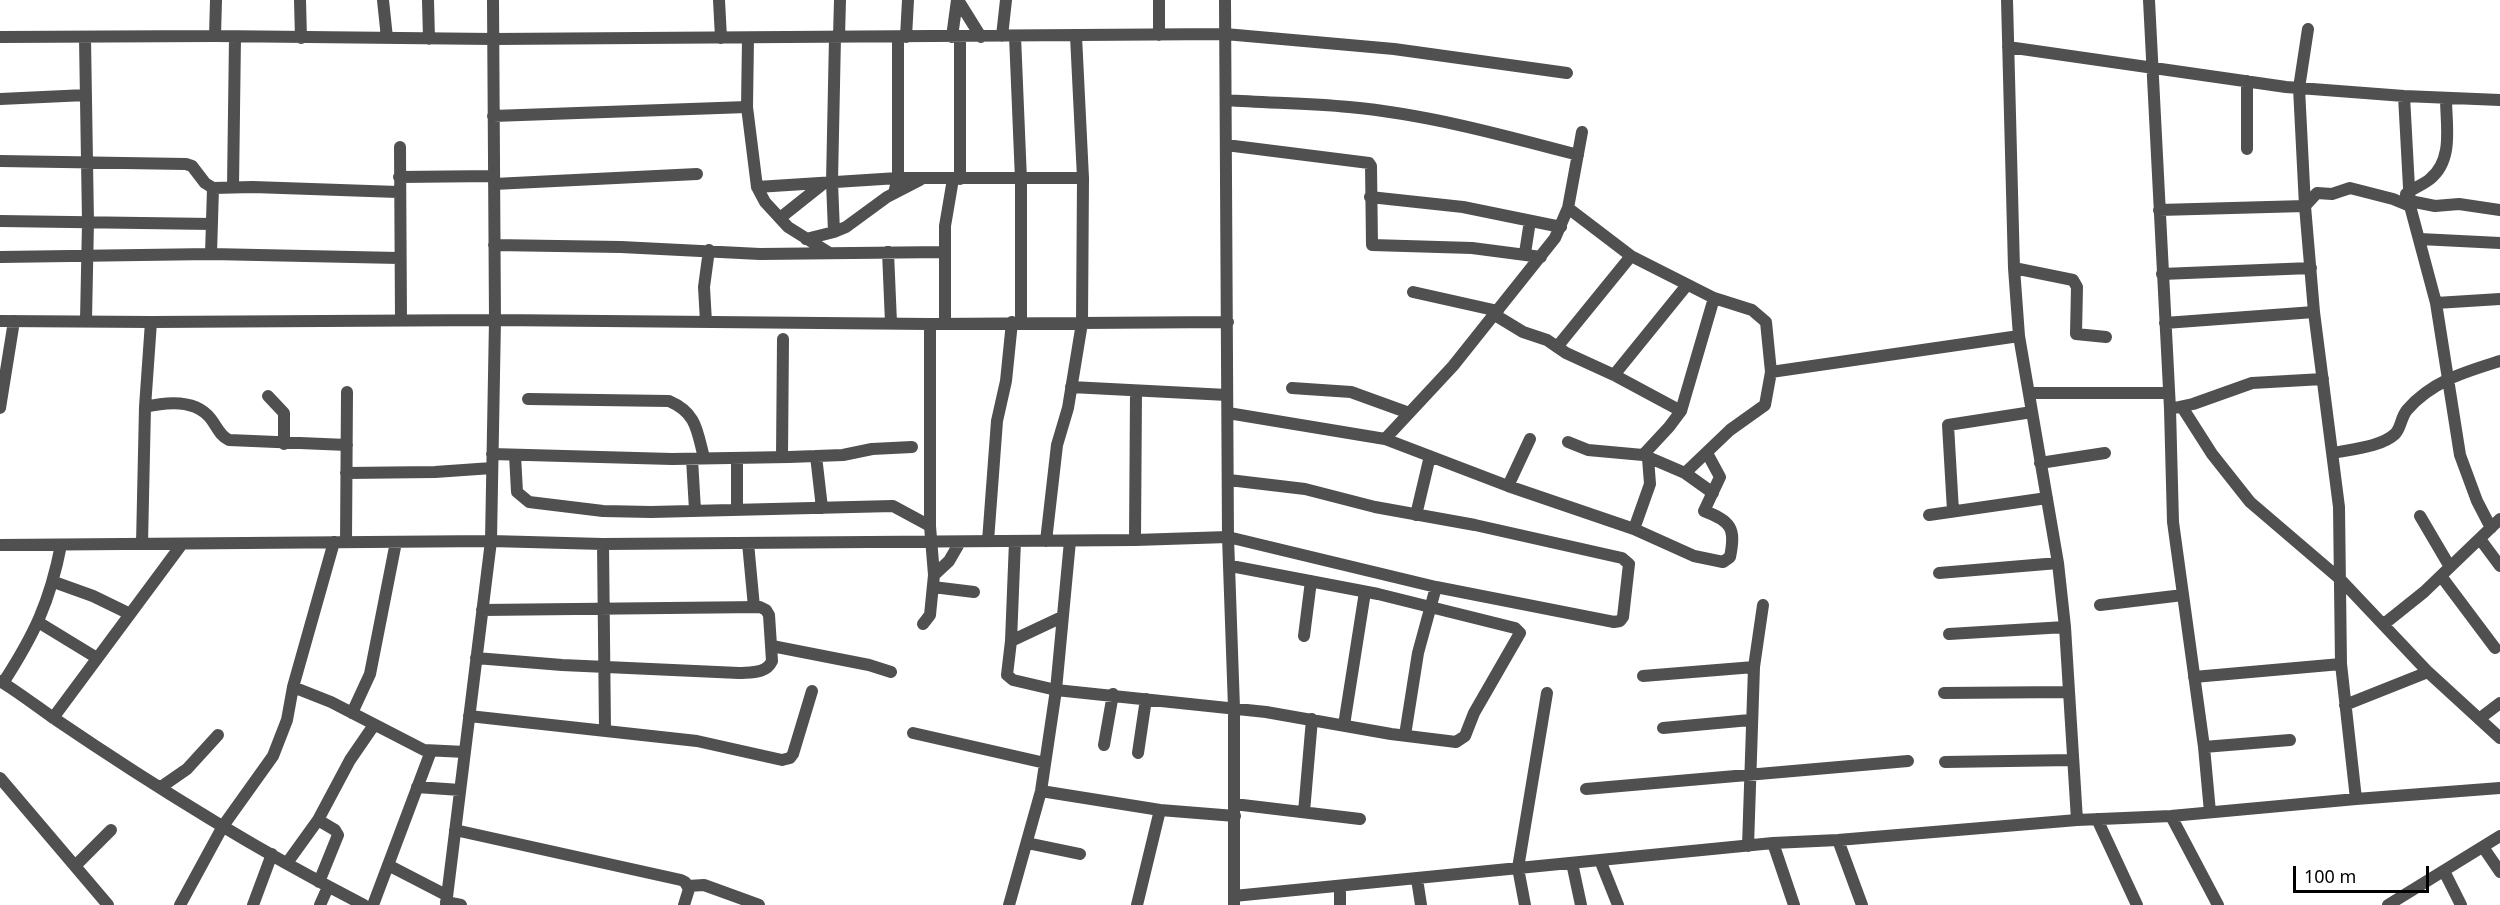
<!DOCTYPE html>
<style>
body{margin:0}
#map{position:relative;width:2500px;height:905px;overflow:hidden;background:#fff;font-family:"Noto Sans",sans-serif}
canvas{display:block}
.scale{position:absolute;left:2293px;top:866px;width:136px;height:27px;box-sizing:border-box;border:3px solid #000;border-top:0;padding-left:8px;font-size:18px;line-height:21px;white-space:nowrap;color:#000;-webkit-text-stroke:4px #fff;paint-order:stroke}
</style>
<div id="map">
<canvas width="2500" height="905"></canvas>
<div class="scale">100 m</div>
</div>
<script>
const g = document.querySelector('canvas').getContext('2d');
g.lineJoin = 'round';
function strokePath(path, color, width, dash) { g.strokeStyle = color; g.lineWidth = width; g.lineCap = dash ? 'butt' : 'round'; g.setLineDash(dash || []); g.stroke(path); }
strokePath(new Path2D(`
 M300,0l1,38
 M383,0l4,38
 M428,0l1,39
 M719,0l2,38
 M958,0l23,37
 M1225,0l3,537 6,171v197
 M2007,0l7,268 5,68 39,227 7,64 12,193
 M2149,0l21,409 3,113 31,225 6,65
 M2308,29l-9,59 6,118 9,106 25,195 2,157 15,135
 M1159,35v-35
 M215,36l1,-36
 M1002,36l4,-36
 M1015,36l6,144v142
 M0,37l215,-1 278,3 732,-5 169,15 173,24
 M839,37l1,-37
 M906,37l2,-37
 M952,37l5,-37
 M748,38l-1,69 10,80 8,15 23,25 40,25
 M85,39l3,183 -2,98
 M2008,47l278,40 118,9 96,4
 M2247,81v68
 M2404,96l6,110 26,97 24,152 17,46 14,27
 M0,99l86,-4
 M1226,100c41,3 82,3 123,7 77,7 154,28 229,48
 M493,116l254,-9
 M1226,145l143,18 2,3 1,79 100,3 69,9
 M400,147l1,173
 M0,161l186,3 6,2 13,17 8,5 40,-1 145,5
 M399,177l95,-1
 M960,179v-142
 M494,184l203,-10
 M233,187l2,-150
 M757,187l141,-9h185
 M894,193l4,-15v-141
 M2406,194c7,-6 17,-9 24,-15 24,-19 16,-54 16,-81
 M1370,197l93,10 98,20
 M2410,201l25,5 24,-2 41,6
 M1568,208l63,48 83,42 38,12 14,12 5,50 -6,33 -35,25 -45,43
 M2159,210l146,-4 12,-13 15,1 18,-6 43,11 17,7
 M780,218l44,-35
 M0,221l212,3
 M834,232l-2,-50 3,-145
 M806,239l28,-7 12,-5 41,-30 33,-17
 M2420,239l80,4
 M494,245l127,2 139,7 185,-2
 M888,252l3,71
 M1525,253l5,-32
 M211,254l2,-66
 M0,257l211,-3 188,4
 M2014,268l59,12 4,7 -1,47 30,3
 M2162,274l149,-6
 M1413,292l85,19
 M2436,303l64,-4
 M1495,315l28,17 24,8 19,13 48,22 67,36
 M0,321l151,1 344,-2 435,4 298,-2
 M706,322l-2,-35 5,-37
 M945,323v-97l8,-47
 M2165,323l149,-11
 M1557,347l74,-91
 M1771,372l248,-36
 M1614,375l73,-90
 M1071,387l156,8
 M1292,388l59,4 58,21
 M2029,393h139
 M268,396l16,17v31
 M528,399l141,2c28,12 28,30 35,57
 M145,407c21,-5 51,-8 66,12 6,8 9,17 18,21l118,5
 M2182,407l30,47 38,48 90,77 88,93 72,66
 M0,408l14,-87
 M2174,408l19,-4 59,-21 71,-4
 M1228,413l157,26 123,47 126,43 60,27 29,6 7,-5c6,-29 1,-36 -26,-46l16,-34 -13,-24
 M1385,439l68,-73 102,-128 13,-30 14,-76
 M1568,442l20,8 55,5 26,-28 12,-16 33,-113
 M2333,453c19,-4 48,-6 62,-19 6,-6 6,-17 12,-24 25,-29 58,-38 93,-49
 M492,454l180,5 117,-2 54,-2 29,-6 40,-2
 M515,455l2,37 12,10 74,9 48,1 242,-6 37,20
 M1643,455l42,18 28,20
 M816,456l6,52
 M782,457l1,-118
 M737,458v52
 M692,459l3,51
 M2040,463l65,-10
 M346,473l89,-1 57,-4
 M1508,486l22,-47
 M1953,511l-5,-86 84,-13
 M1416,515l14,-59
 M1929,515l118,-17
 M2420,516l30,51
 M1634,529l16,-45 -2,-26
 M2480,539l20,27
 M1135,540l1,-149
 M988,541l9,-120 9,-40 6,-59
 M1015,541l-4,100 -4,34 6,5 43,10 210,22 125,22 65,8 9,-6 9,-23 46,-80 -5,-5 -137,-34 -147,-28
 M1046,541l11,-96 11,-37 14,-85 1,-145 -7,-142
 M346,542l1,-150
 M748,543l6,64
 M142,544l3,-137 6,-85
 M603,544l2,186
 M0,545l491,-4 112,3 532,-4 93,-3 208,50 178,35 6,-1 3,-4 6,-53 -7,-6 -147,-33 -100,-18 -70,-18 -76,-9
 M1939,573l119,-10
 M934,575l15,-14 11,-19
 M2441,576l54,72
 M54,582l39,14 37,18
 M933,587l41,5
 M2100,605l83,-10
 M38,622l59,36
 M923,624l7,-9 4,-40 -4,-49v-202
 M2384,624l40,-32 76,-73
 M1949,634l116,-7
 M1304,636l7,-55
 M1011,641l51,-24
 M772,646l97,19 22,7
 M476,658l86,7 177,8c12,-1 27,1 33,-12l-3,-46 -3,-5 -6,-3 -278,3
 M1643,676l111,-9
 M2194,677l147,-13
 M0,681c18,11 35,24 52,36 100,68 204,133 312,188
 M3,683c31,-48 47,-81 58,-138
 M293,687l38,15 93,48 41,2
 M1944,693l125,-1
 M2345,705l83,-33
 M352,713l18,-39 26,-132
 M469,716l228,25 85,19 8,-2 3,-4 19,-63
 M53,718l129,-174
 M2479,719l21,-16
 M1344,725l21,-133
 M1663,728l87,-8
 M913,733l132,30
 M1405,735l13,-82 18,-66
 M1104,745l9,-51
 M2204,747l86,-7
 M1138,753l8,-54
 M1945,762l128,-2
 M0,778l108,127
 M161,787l26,-18 31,-34
 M417,787l43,3
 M1586,789l322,-28
 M1041,791l119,19 75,6
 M1234,804l126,15
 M1304,812l8,-93
 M2171,816l47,89
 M2097,819l40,86
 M455,830l226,50 4,2 4,7 -5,16
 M1838,840l24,65
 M1027,843l53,11
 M1773,843l21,62
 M1748,846l6,-179 9,-62
 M2483,847l17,25
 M1600,860l18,45
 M287,863l31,-43
 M1572,863l9,42
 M388,865l58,30
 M75,866l36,-36
 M2444,871l17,34
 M1417,879l4,26
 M319,882l19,-47 -3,-5 -17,-10 32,-60 24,-35
 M688,886l16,-1 55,20
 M1340,886v19
 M1234,896l539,-53 65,-3 239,-20 94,-4 185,-17 144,-11
 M446,902l15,3
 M180,905l43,-79 50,-70 14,-36 6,-33 41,-145
 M253,905l19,-51
 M320,905l8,-18
 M373,905l58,-154
 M446,905l45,-364 4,-221 -2,-320
 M1009,905l32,-114 15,-101 14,-149
 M1137,905l23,-95
 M1525,905l-7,-37 29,-175
 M2388,905l112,-69`), '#505050', 12);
</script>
